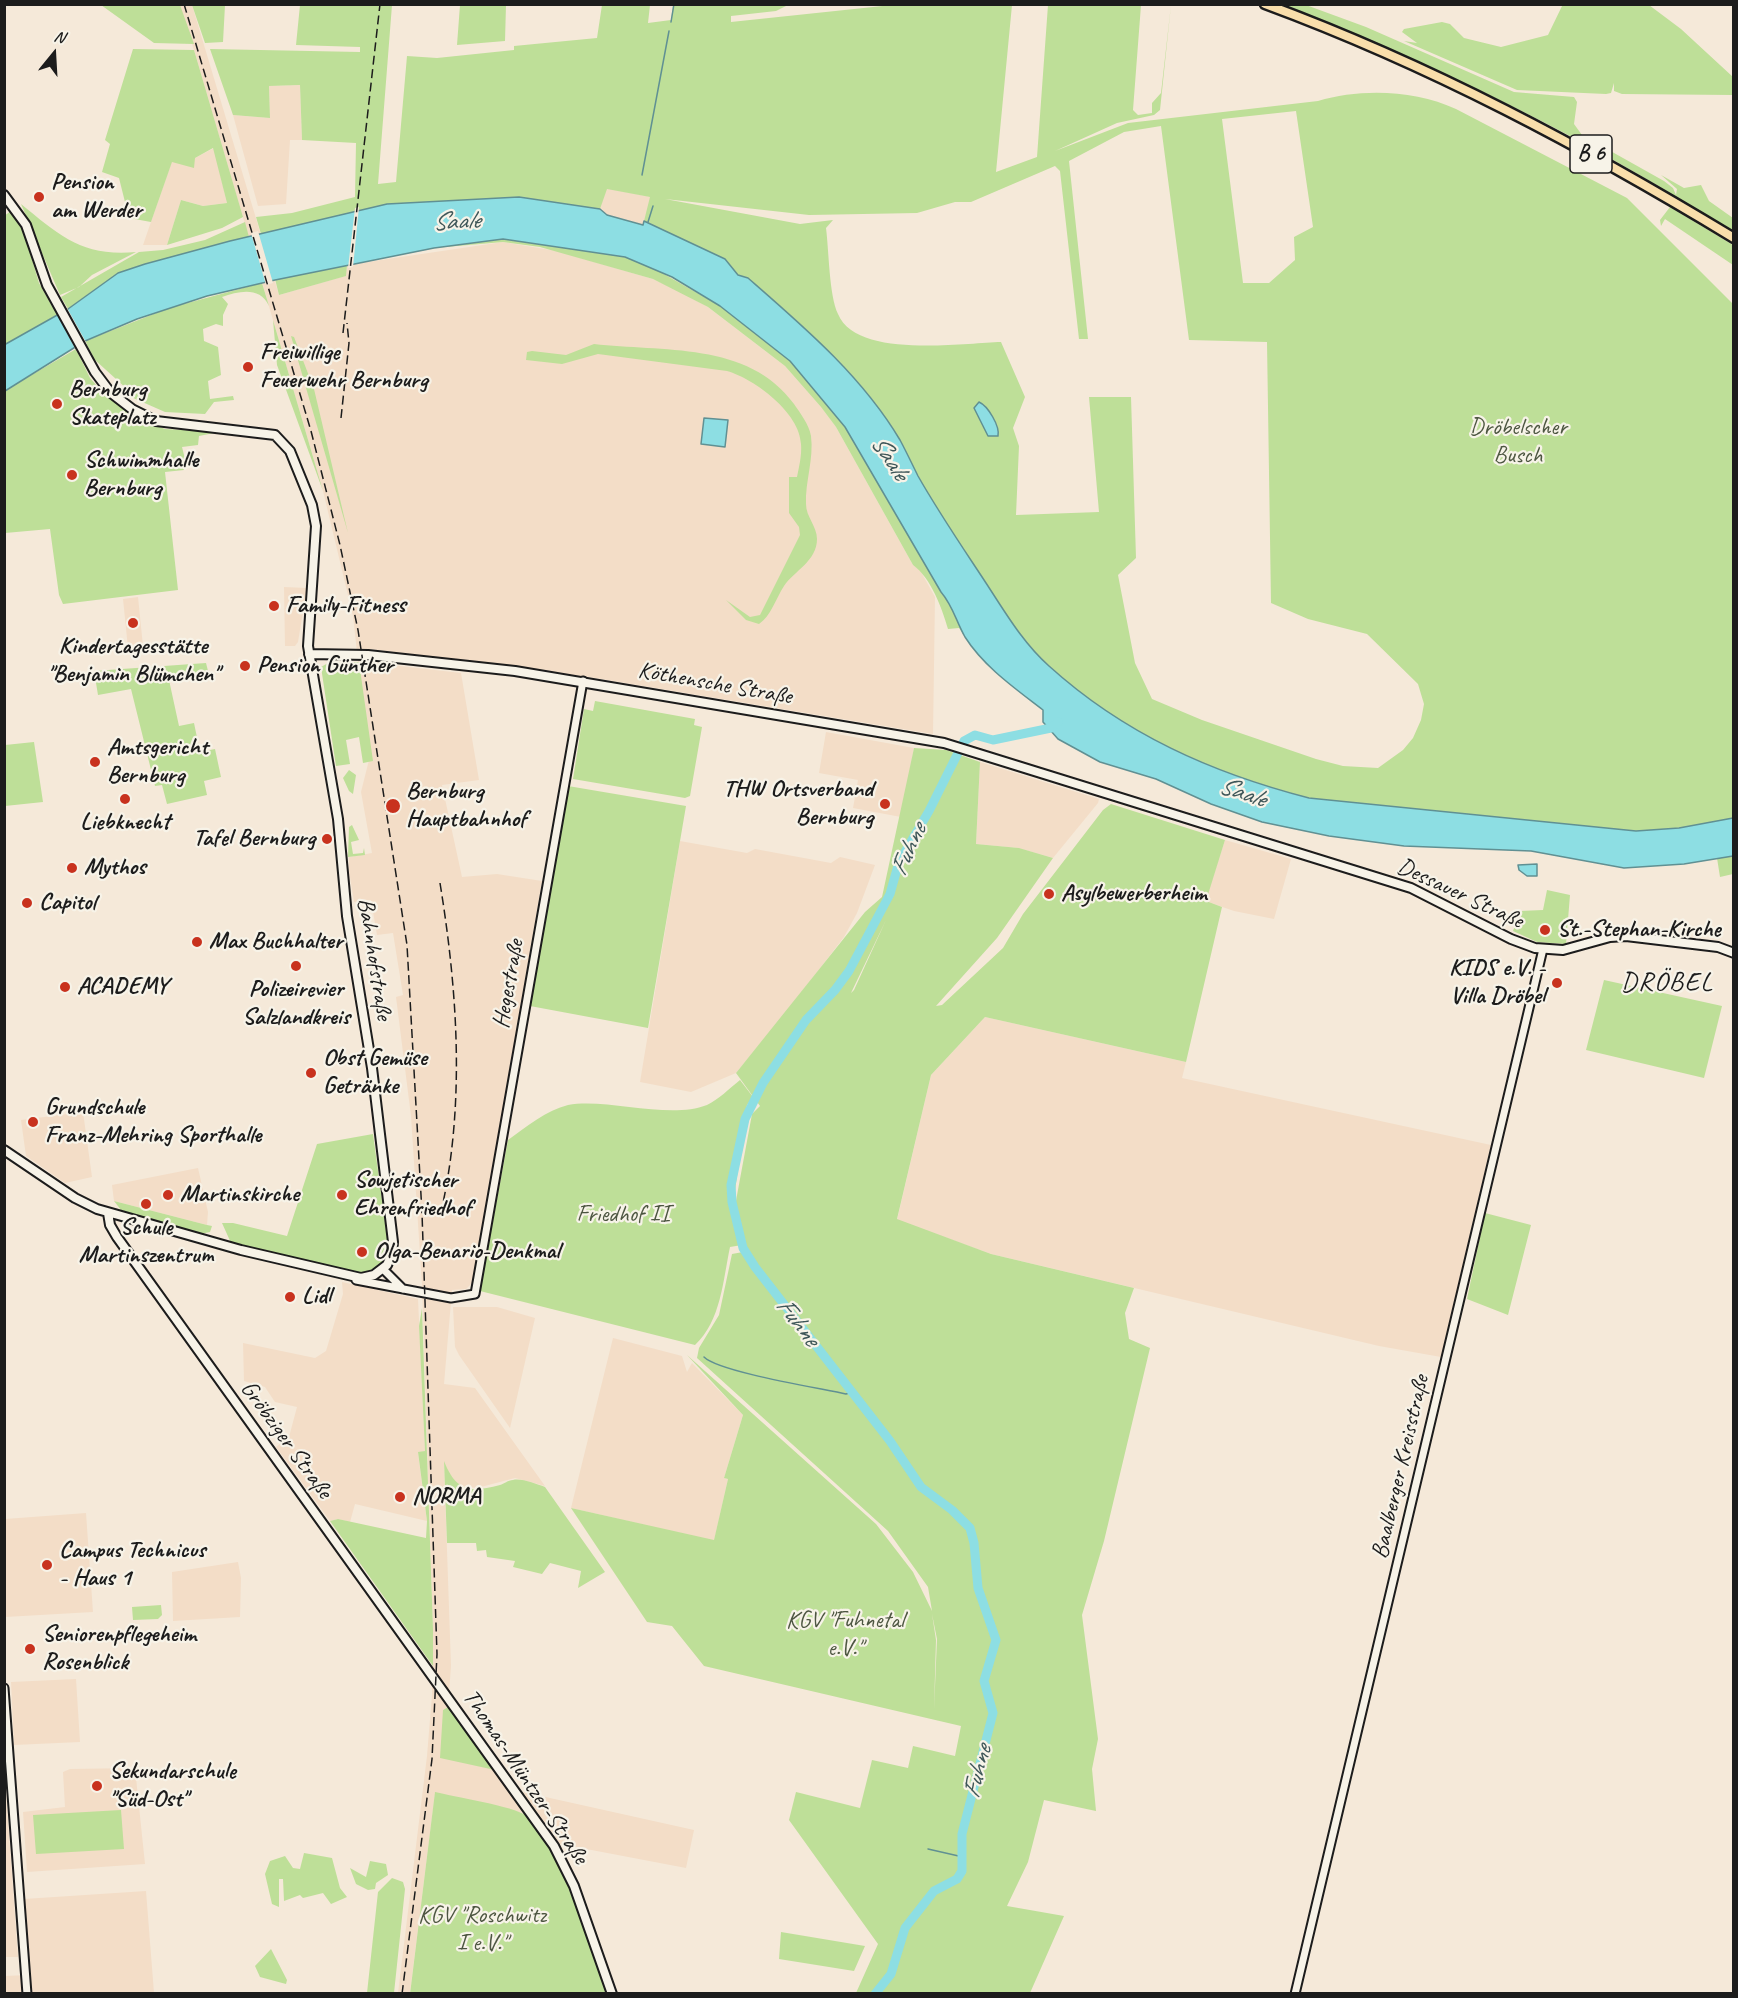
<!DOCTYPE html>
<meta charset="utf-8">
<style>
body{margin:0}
#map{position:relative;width:1738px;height:1998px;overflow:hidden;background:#f5e9d9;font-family:Caveat,sans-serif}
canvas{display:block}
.frame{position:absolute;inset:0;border:6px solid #1c1c1c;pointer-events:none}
.north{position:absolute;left:24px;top:24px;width:60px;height:60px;-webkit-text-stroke:4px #f7f3e8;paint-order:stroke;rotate:18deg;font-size:16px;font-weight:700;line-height:24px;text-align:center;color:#1c1c1c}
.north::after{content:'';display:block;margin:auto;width:21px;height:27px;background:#1c1c1c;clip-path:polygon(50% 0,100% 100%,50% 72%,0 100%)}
</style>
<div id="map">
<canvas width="1738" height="1998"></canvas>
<div class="frame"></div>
<div class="north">N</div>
</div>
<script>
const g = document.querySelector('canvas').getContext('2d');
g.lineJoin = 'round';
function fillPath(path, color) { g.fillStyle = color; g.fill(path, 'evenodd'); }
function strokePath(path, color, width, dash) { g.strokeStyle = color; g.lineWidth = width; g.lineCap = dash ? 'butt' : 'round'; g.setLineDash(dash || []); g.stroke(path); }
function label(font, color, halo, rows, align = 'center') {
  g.font = font + ' Caveat,sans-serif'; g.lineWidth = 4.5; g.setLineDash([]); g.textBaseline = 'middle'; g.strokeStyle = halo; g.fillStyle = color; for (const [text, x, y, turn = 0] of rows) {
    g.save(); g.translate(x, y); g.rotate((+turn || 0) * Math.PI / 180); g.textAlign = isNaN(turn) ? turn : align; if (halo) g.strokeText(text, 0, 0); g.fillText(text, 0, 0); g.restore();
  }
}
fillPath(new Path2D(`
 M179,5h13l87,290 66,-19 2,-11 156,-23 54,9 96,28 24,11 31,17 77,59 36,41 15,20 77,138 7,5 15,27 -2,137 -344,-57 -219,-28 4,14 87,10 18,107 -37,5 20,92 35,-3 45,7 -69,401 -7,7 -14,1 -8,94 31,4 70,98 -30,-8 -38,10 -18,-2 -7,-5 -8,-18 7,203 -3,41 -5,3 52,60 28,43 -88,-20 -25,200h-12l29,-237 5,-61 1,-66 -11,-344 -11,-169 -15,-119 7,-2 -10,-62 -16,2 -6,-35 -17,2 -5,-31v-14l23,-4 -11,-61 8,-32 -16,-144 -30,-125 -129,-441z
 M300,85l2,55h-12l-4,64 -28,2 -25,-91 37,3 -1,-32z
 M214,148l13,55 -24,3 -22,-6 -14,45h-24l29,-84 23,-3z
 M606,188l45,9 -8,29 -36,-11 -7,-6z
 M284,587l23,1 -9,54 -3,4h-10z
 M138,597l5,49 -15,2 -5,-49z
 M826,732l88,16 -13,69 -48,-9 5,-28 -39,-7z
 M980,762l119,37 -1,4 -45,55 -35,-10 -42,-4z
 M1225,840l66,19 -17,60 -40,-8 -29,-10z
 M680,841l67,12 8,-4 76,14 9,-6 35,8 -18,48 -13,24 -62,81 -46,55 -45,19 -51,-10z
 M985,1017l201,45 -4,16 309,67 -50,212 -62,-11 -388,-92 -94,-34 34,-145z
 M83,1112l9,65 -27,6 -39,-27 -5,-36z
 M198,1168l10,44 -1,13 -93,-24 -2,-16z
 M342,1282l76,17 7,152 -7,2 9,68 -72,-17 -5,18 -12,-3 -8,2 -54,-74 13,-10 8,-30 -22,-5 -10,-15 -21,-6 -1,-38 72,15 11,-7 17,-57z
 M453,1307h44l38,11 -25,110 -51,-73 -4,-8z
 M613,1338l69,18 5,16 5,-9 51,52 -19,63 4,1 -14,62 -143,-33z
 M86,1513l7,99 -88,5v-98z
 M238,1562l3,16 -1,39 -67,4 -1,-49z
 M76,1679l4,63 -66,3 -3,-63z
 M4,1767l14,190h-13z
 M135,1768l10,96 -118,8 -4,-60 42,-5 -2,-35 7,-3z
 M523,1792l171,38 -8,38 -126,-24z
 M146,1891l8,102h-149l-1,-17 25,-1 -5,-76z`), '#f3ddc7');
fillPath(new Path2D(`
 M1563,4l86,1 32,24 52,48v18l-111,-1 -8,-3v-8l-3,10 -5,1 -89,-4 -113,-49 13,2 -15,-11 2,-3 38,-7 8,2 14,14 37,9 47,-12z
 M101,5h79l14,39 -40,-1z
 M192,5h33l-2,37 -18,1z
 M300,5h92l-14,179 18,-2 11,-126 30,2 77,-8v-4l83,-8 5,-33h48l-2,18 23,-3 2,-15h115l-12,6 -45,5v6l161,-17h120l-16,167 41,-15 11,-152h93l-8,105 5,5 14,-2v-10l9,-10 10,-88 -11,105 -6,5 -37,8 -62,28 73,-28 190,-22c43,-13 97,-11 138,8l171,89 106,106v514l-54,10 -43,3 -327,-33c-97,-25 -185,-64 -260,-132 -26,-23 -44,-54 -63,-83 -23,-35 -47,-70 -68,-107 -6,-12 -12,-25 -18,-36 -37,-64 -97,-114 -152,-162l-10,-3 -13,-16 -81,-38 6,-24 -43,-8 -7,20 -81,-12 -132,7 -126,30 -5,-17 36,-4 63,-16 1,-54 -54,-3 -2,-55 -31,1 1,32 -37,-3 -23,-66 150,3v-5l-64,-2zM1296,111l17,116 -19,10 1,23 -26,23h-26l-21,-164zM1161,126l28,214 78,2 4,261 37,16 59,15 51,50 6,20 -3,16 -8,18 -10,12 -25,18 -35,-2 -27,-7 -114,-39 -50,-21 -17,-36 -17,-88 18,-17 -5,-161h-42l10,115 -83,3 3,-69 -6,-18 12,-31 -24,-55c-39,1 -145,17 -163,-28 -9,-19 -9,-63 -12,-86l7,-8 -33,4 -135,-25 144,16 108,-2 38,-11h16l84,-36 5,5 19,168h9l-19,-178 55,-29z
 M460,5h46l-1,36 -48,4z
 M1278,5h28l60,22 148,65 60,5 3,5 -3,22 8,11 82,46 9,7 3,7 1,-6 -16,-14 23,13 17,-3 8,16 24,17v15c-142,-94 -296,-168 -455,-228z
 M133,49l61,1 49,167 -21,11 -55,17 14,-45 22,6 24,-3 -14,-55 -18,10 -1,10 -22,-6 -21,60 -22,-4 -10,-40 -17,-6 8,-28 -5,-4z
 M21,204c39,32 62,53 115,48l-44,23 -13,12 -19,8z
 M1670,207l63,38v20l-68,-46 -4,7 -1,-6z
 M11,211l12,18 16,54 18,32 -52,30 -1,-129z
 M245,222l4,15 -131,36 -50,36 -7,-12 78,-45 24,-2 42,-10z
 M503,239l122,18 32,13 63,36 70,55 55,66 96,165 10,11 15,35 -7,-10 -11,1c-6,-21 -17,-51 -35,-64l-77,-138 -15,-20 -36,-41 -77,-59 -55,-28 -113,-32 -37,-5 -69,6z
 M347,265l-1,11 -67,19 -7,-28z
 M262,283l7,23c-9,-20 -30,-15 -47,-9l6,7 -5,11v11l-7,-2 -13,5 1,12 14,6 3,28 -13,6 2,18 23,-3 1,4 -20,2 -9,12 -40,-2 -34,-15 -4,-8 -32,-29 -10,-19 84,-33z
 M273,320l50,171 -46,-126z
 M291,336l3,1 20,52 34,144z
 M594,344c67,8 155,-3 200,60 6,9 15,20 17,32 3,23 -6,46 -5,68 0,13 11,22 11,35 0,22 -23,32 -33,47 -8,12 -13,30 -25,38l-13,-4 -20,-20 24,17 10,-2 40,-80 -1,-8 -10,-14v-36h8c2,-10 5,-22 4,-33 -1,-31 -46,-65 -74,-73l-129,-17 -36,10 -36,-4 1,-8 5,-1 34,4z
 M76,349l14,29 17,19 30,21 28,11 54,3 -20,4 -1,9 -16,2 4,16 -3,1 1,6 -19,2 13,118 -115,14 -4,-9 -9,-66 -45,4 -1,-142z
 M359,662l14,99 -10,2 -4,-26 -13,3 4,24 -14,2 -15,-99 7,-4z
 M206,663l2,8 -39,9 10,46 15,-3 6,29 15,-3 6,28 -17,4 3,14 -40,9 -5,-19 -7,1 -24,-97 -33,6 -4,-24z
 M595,701l100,18 -1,6 8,2 -12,69 -5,2 -112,-19 11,-70 9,2z
 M34,742l9,60 -38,4v-61z
 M914,748l32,2 34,12 -4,82 43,4 34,10 -56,80 -61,68 6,-1 61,-57 20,-34 80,-104 8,-6 114,36 -19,61 16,6 -36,155 -201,-45 -54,58 -34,144 94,35 143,34 -9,25 4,26 21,9 -46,193 -22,74 16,124 -6,30 4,42 -52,-11 -16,62 -21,44 57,10 -34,77h-174l22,-49 -89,-124 7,-28 64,16 12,-48 36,8 5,-22 42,10 6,-30 -257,-60 -32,-40 -25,-4 -76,-114 143,32 14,-61 -4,-1 19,-63 -56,-60 189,169 37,48 19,39 -4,-24 -40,-56 -191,-173 2,-10 20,-33 13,-61 11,-2 -1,-7 -12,2c-7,33 -9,74 -35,98l-215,-54 28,-151c18,-13 39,-30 60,-35 40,-7 101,15 139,0 11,-5 23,-17 33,-25l13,17 -6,8 -14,100 4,15 -2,-14 17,-92 8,-8 -24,-33 129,-161 17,-15zM886,920l-32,70 -3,3zM752,1265h1l124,163zM932,1614l5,25 -3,71 2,-70z
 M349,770l7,5 -3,19 -4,-3 -6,-13z
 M568,786l118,20 -38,222 -118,-22z
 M352,825l7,15 -8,2 2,12 10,-1 1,-5 1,7 -17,2 1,-30z
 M1733,856v18l-13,3 -3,-19z
 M1547,890l23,5 -4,49 -29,-2 -24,-11 7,-20 23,-1z
 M1604,980l118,26 -18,72 -118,-28z
 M373,1134l15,111c-1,18 -11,26 -29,28l-128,-30 -9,-20h11l54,13 30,-92z
 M114,1201l93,24 5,1 -2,6 -10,2 -79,-24z
 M1485,1213l46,12 -23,90 -41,-16z
 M422,1308l11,321v37l-103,-145 8,-2 88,19 1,-17 -9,-69 7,-1 -6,-125z
 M444,1461c12,30 25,32 56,24 4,-1 8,-5 13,-5 9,-2 23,4 32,7l60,85 -27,16 3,-17 -31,-8 -8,11 -29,-7 2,-6 -28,-4 -1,-7 -9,1 -1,-8h-29z
 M161,1605l1,10 -4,4 -25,1 -1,-13z
 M448,1707l47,63 -55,-12 3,-48z
 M435,1792c16,4 81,15 90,23 41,35 65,128 82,178l-197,1z
 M121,1810l3,39 -88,5 -3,-39z
 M304,1853l28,5 8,30 7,9 -16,7 -8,-11 -20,5 -3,-3 -16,6 -1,-22h-4v28l-7,-3 -7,-30 5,-13 15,-5 8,12 7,1z
 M370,1861l16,3 2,11 -12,8 -1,6 -7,1 -12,-6 -6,-16 16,9z
 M392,1878l11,4 2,7 -11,104h-27l11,-101z
 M781,1932l84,14 -11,25 -75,-12z
 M271,1949l16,31 -1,4 -26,-7 -5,-11z`), '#bedf98');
const water = new Path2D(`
 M519,197l81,12 7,6 36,10 1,-4 81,38 13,16 10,3c55,48 114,98 152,162 6,11 12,24 18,36 21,37 45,72 68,107 19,29 37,60 63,83 75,68 163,107 260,132l327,33 43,-3 54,-10v38l-49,8 -60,4 -93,-17 -127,-5 -75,-10 -67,-14 -51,-18 -55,-25 -56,-17 -42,-23 -15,-17v-12c-27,-21 -59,-43 -78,-73 -9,-16 -12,-31 -24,-45l-96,-165 -55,-66 -70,-55 -48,-29 -47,-20 -122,-18 -69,9 -159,32 -68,16 -70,23 -52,22 -80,50 -1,-46 64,-36 50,-36 27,-9 85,-23 157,-37z
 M979,402c9,4 21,24 19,34h-10l-14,-28z
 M704,418l24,2 -3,27 -24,-3z
 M1537,864v12h-10l-8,-6 -1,-5z`);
fillPath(water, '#8ddee3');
strokePath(water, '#609093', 1.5);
fillPath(new Path2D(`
 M359,207l-6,60 -5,1 7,-60z
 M258,231l15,52 -7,2 -15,-52z
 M66,306l21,38 -10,8 -21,-40z`), '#f5e9d9');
strokePath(new Path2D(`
 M671,22l3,-18
 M642,175l27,-144
 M648,222l5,-16
 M704,1357c15,15 115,31 142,37l6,-2
 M928,1849l35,8`), '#609093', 1.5);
strokePath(new Path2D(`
 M875,1994l16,-20 14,-46 29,-37 23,-12 5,-8v-37l31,-121 -9,-32 12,-41 -18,-52 -4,-45 -4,-15 -18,-18 -31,-23 -31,-46 -135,-174 -12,-19 -11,-46 -1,-17 14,-66 18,-36 43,-63 29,-30 14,-19 41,-77 9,-32 30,-51 35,-70 11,-6 18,5 58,-12 7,-6`), '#8ddee3', 9);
const tertiary = new Path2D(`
 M383,1269l20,20
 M356,1280l95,18 24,-4 108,-613
 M4,1688l23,306
 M1295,1994l248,-1045`);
const secondary = new Path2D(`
 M4,195l22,30 21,60 48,87 15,20 22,17 24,12 119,14 15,16 22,54 4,21 -8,120 30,173 9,97 25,152 21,174 -1,12 -5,11 -13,10 -13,3 -120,-28 -144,-41 -22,-11 -71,-48
 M309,654l59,1 147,16 429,72 467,145 100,51 24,9 28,2 47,-13 16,-1 92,11 16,6
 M108,1213l2,12 7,12 437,609 20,40 38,108`);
const primary = new Path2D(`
 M1265,4c165,61 319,143 469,234`);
strokePath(tertiary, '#1c1c1c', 11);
strokePath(secondary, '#1c1c1c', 12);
strokePath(primary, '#1c1c1c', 13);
strokePath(tertiary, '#f7f3e8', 7);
strokePath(secondary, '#f7f3e8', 8);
strokePath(primary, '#f9deab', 8);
strokePath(new Path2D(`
 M184,4l127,427 29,114 18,85 49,315 15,268 15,441 -5,105 -30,235
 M343,333l37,-329
 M341,418l8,-75 -2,-20
 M440,883c17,105 25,215 3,320`), '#1c1c1c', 1.5, [9, 4.5]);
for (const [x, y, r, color] of [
 [39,197,6,"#c8321e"],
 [248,367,6,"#c8321e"],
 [57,404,6,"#c8321e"],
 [72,475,6,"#c8321e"],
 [274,606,6,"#c8321e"],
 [133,623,6,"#c8321e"],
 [245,666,6,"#c8321e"],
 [95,762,6,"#c8321e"],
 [125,799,6,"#c8321e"],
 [885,804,6,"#c8321e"],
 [393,806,8,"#c8321e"],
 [327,839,6,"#c8321e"],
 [72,868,6,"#c8321e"],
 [1049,894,6,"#c8321e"],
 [27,903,6,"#c8321e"],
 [1545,930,6,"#c8321e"],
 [197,942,6,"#c8321e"],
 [296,966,6,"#c8321e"],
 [1557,983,6,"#c8321e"],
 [65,987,6,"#c8321e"],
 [311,1073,6,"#c8321e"],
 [33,1122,6,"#c8321e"],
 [168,1195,6,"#c8321e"],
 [342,1195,6,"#c8321e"],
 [146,1204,6,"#c8321e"],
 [362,1252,6,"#c8321e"],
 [290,1297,6,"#c8321e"],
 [400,1497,6,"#c8321e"],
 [47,1565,6,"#c8321e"],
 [30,1649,6,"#c8321e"],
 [97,1786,6,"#c8321e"]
]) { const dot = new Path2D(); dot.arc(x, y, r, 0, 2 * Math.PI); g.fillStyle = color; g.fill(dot); strokePath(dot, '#f7f3e8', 2); }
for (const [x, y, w] of [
 [1591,154,42]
]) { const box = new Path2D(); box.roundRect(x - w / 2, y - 19, w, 38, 4.5); g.fillStyle = '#f7f3e8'; g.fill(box); strokePath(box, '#1c1c1c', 1.5); }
label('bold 22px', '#1c1c1c', null, [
 ["B 6",1591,154]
]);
label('bold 24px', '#1c1c1c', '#f7f3e8', [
 ["Pension",51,183],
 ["am Werder",51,211],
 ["Freiwillige",260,353],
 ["Feuerwehr Bernburg",260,381],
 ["Bernburg",69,390],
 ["Skateplatz",69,418],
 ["Schwimmhalle",84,461],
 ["Bernburg",84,489],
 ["Family-Fitness",286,606],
 ["Kindertagesstätte",133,647,"center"],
 ["\"Benjamin Blümchen\"",133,675,"center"],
 ["Pension Günther",257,666],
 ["Amtsgericht",107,748],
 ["Bernburg",107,776],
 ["THW Ortsverband",873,790,"right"],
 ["Bernburg",873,818,"right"],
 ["Bernburg",406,792],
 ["Hauptbahnhof",406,820],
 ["Liebknecht",125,823,"center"],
 ["Tafel Bernburg",315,839,"right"],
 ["Mythos",84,868],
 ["Asylbewerberheim",1061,894],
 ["Capitol",39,903],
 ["St.-Stephan-Kirche",1557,930],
 ["Max Buchhalter",209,942],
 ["KIDS e.V. -",1545,969,"right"],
 ["Villa Dröbel",1545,997,"right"],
 ["ACADEMY",77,987],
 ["Polizeirevier",296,990,"center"],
 ["Salzlandkreis",296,1018,"center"],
 ["Obst Gemüse",323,1059],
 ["Getränke",323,1087],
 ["Grundschule",45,1108],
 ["Franz-Mehring Sporthalle",45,1136],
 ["Sowjetischer",354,1181],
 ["Ehrenfriedhof",354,1209],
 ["Martinskirche",180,1195],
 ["Schule",146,1228,"center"],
 ["Martinszentrum",146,1256,"center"],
 ["Olga-Benario-Denkmal",374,1252],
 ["Lidl",302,1297],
 ["NORMA",412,1497],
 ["Campus Technicus",59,1551],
 ["- Haus 1",59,1579],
 ["Seniorenpflegeheim",42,1635],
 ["Rosenblick",42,1663],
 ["Sekundarschule",109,1772],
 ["\"Süd-Ost\"",109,1800]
], 'left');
label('24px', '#4d5641', '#f7f3e8', [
 ["Dröbelscher",1518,428],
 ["Busch",1518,456],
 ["Friedhof II",623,1215],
 ["KGV \"Fuhnetal",845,1621],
 ["e.V.\"",845,1649],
 ["KGV \"Roschwitz",482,1916],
 ["I e.V.\"",482,1944]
]);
label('24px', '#1c1c1c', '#f7f3e8', [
 ["Köthensche Straße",715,684,10],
 ["Dessauer Straße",1460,894,25],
 ["Bahnhofstraße",374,959,81],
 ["Hegestraße",509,984,-80],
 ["Gröbziger Straße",286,1440,54],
 ["Baalberger Kreisstraße",1401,1467,-77],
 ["Thomas-Müntzer-Straße",525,1777,56]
]);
label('italic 26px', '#3e5658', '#f7f3e8', [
 ["Saale",456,222,-2],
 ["Saale",889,458,57],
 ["Saale",1242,793,19],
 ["Fuhne",909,850,-66],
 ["Fuhne",797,1322,52],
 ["Fuhne",978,1772,-76]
]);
g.letterSpacing = '1.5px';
label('27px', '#1c1c1c', '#f7f3e8', [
 ["DRÖBEL",1667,983]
]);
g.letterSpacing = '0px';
</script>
